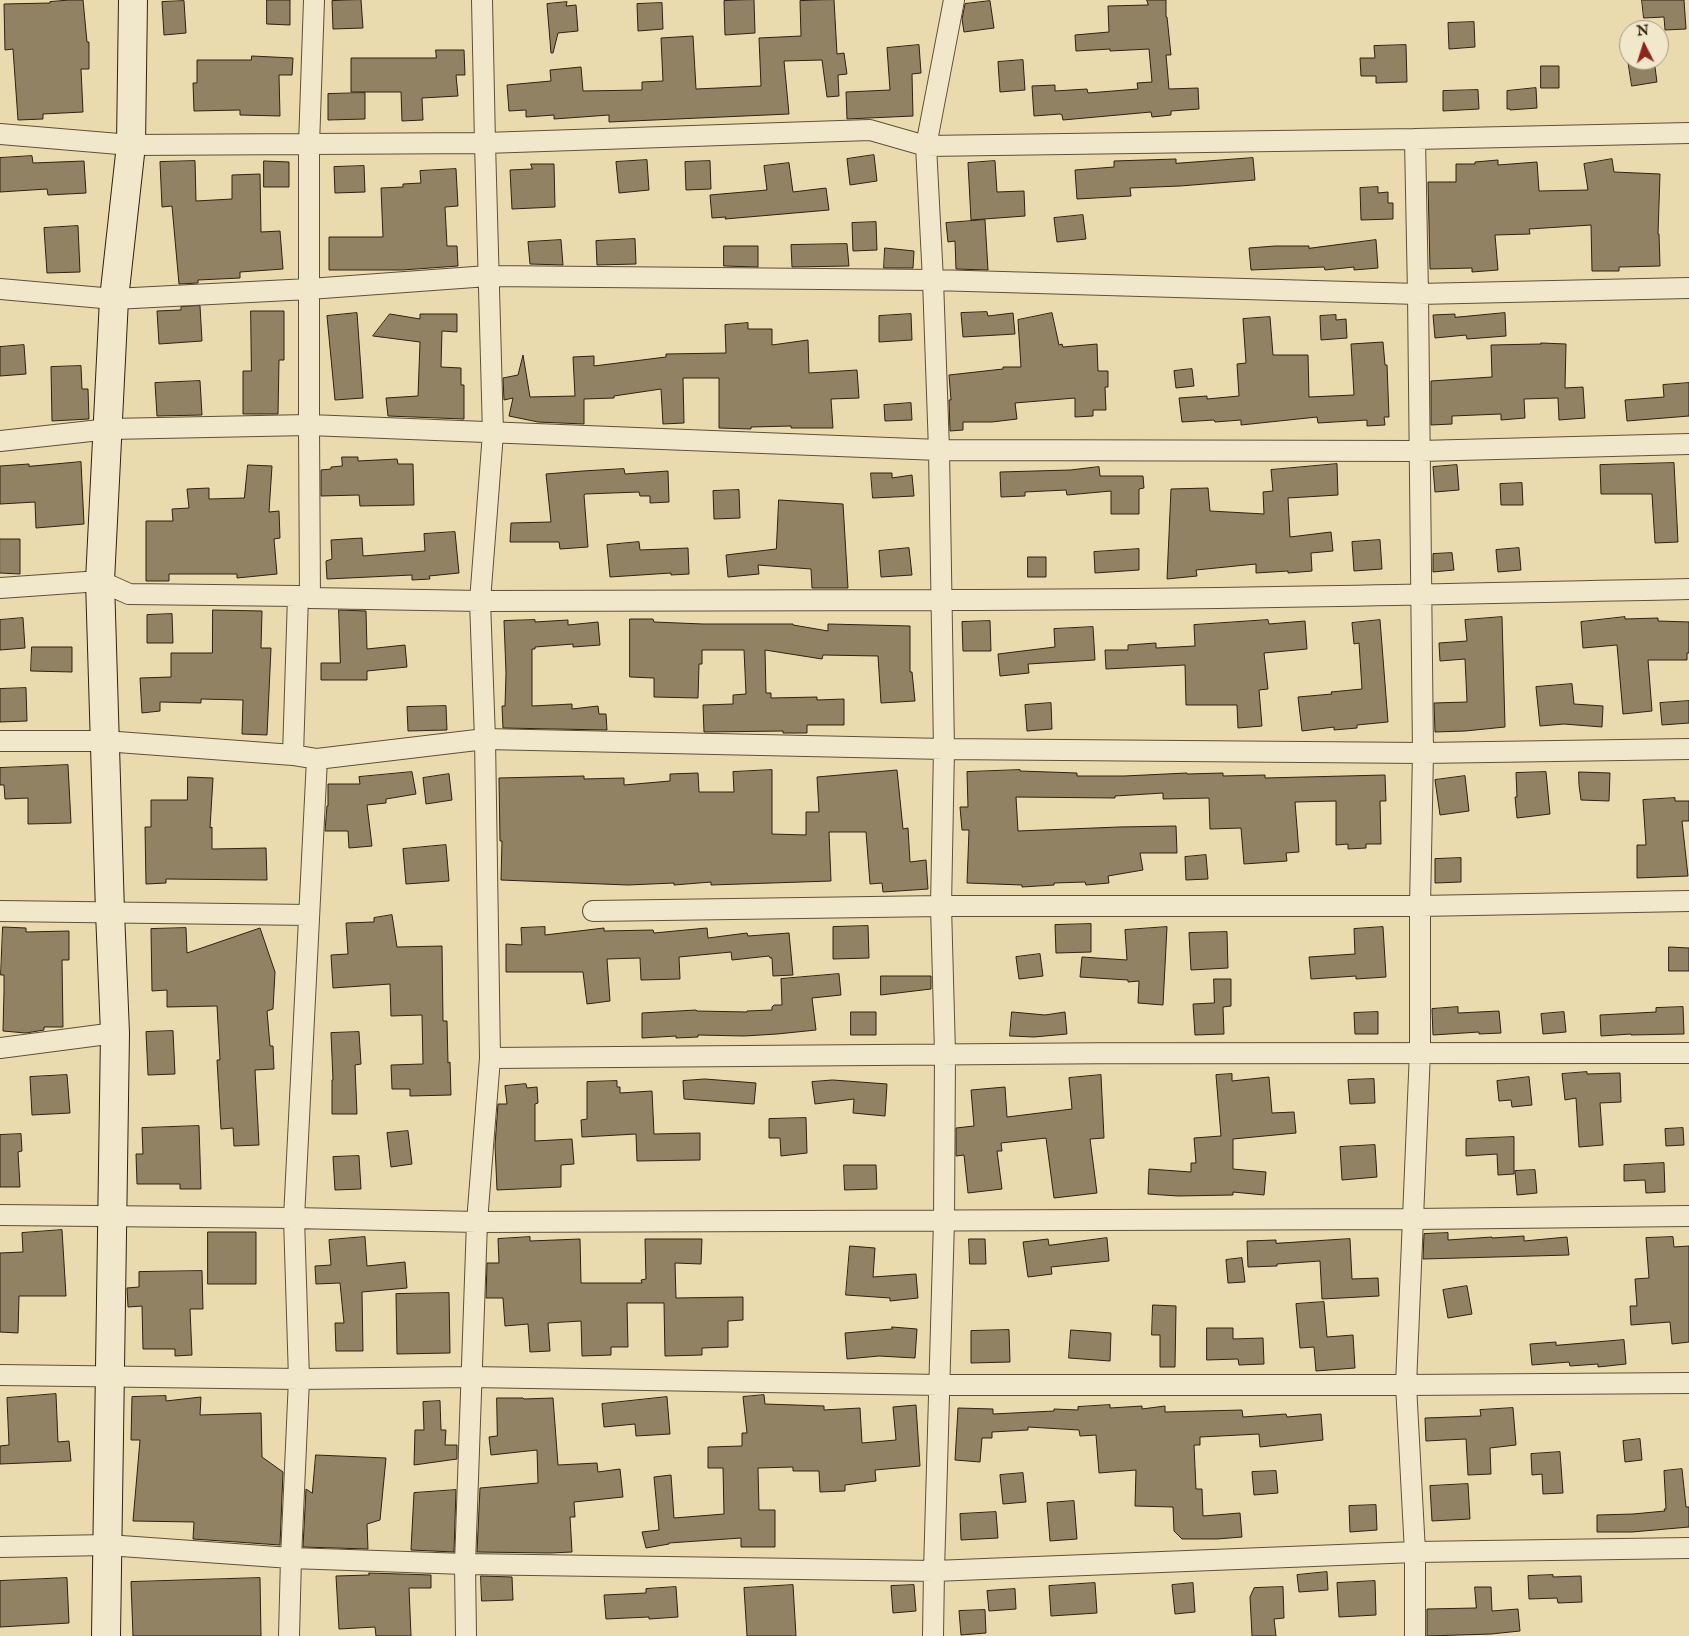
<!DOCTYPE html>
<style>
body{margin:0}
#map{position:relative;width:1689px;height:1636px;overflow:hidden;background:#eadbaf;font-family:"IM FELL English",serif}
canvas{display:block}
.north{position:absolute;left:1619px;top:20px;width:50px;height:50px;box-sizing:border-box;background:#f1e8cb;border:1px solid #a39980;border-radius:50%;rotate:355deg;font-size:14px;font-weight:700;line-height:20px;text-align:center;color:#2f2210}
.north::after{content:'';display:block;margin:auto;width:18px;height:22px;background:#8f2418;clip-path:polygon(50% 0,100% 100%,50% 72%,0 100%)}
</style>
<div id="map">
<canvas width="1689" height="1636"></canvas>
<div class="north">N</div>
</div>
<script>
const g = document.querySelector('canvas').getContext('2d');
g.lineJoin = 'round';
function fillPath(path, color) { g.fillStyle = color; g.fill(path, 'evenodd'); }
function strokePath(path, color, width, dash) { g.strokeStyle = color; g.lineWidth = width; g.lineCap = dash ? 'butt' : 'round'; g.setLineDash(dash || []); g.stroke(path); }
const building = new Path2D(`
 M70,0h13l4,42h2v27h-8l2,43 -40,2v5l-25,1 -5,-71 -8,1 -1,-46 46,-1v-1z
 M267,0h23v25l-23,-1z
 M361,0l2,28 -30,1 -1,-28z
 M754,0l1,33 -30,2 -1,-34z
 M834,0l3,54 7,-1 3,21 -9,1 1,21 -12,1 -5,-37 -38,1 5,53 -180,8v-7l-55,4v-4l-28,2v-7l-17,1 -2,-26 44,-4 -1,-11 31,-3 2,24 59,-1v-8l21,-1 -2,-43 32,-2 3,53 65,-3 -2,-48 42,-2 -1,-35z
 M1147,0h19v17h1l4,38h-5l3,34 29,-1 1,21 -28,2v4l-19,2 -1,-5 -88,8 -1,-5 -2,-1 -26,2 -2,-30 23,-1v6l32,-2 1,4 50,-4 -1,-6 15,-1 -3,-33 -39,2v-2l-34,2 -1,-16 34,-3 -1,-26 40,-1z
 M1642,0h42l2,29 -21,1 -1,-13 -20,1z
 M184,1l2,32 -22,2 -2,-33z
 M990,1l4,27 -30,4 -2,-13 3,-15z
 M567,2l-1,4 10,-1 2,26 -20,2 -5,20h-2l-4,-49z
 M662,3l1,26 -25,2 -1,-27z
 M1474,22l1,25 -26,2 -1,-26z
 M919,45l2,28 -9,1 1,42 -66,3 -1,-27 44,-2 -3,-42z
 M1406,45l1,37 -31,1v-7h-15l-1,-18h15l-1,-12z
 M436,50h28l1,25h-9l2,21 -36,2 1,22 -21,1 -1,-29h-50v-34h85z
 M252,56l41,2 -1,17h-13l1,41 -40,-1v-5l-46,1 -1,-28h4v-23h54z
 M1023,60l2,30 -25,2 -2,-30z
 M1628,60h26l3,22 -25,4z
 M1541,66h18v22h-18z
 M1536,88l1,20 -27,2v-1h-3v-18z
 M1478,90l1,19 -36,2v-20z
 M365,93v26l-37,1v-26z
 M874,155l3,26 -27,4 -3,-26z
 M32,156l1,7 51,-2 2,32 -38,2 -1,-6 -47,3v-34z
 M1253,158l2,22 -75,6 -50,2 1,8 -54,3 -2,-29 39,-3v-6l62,-2v4z
 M1612,159l2,13 46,2 -2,60h1l1,32 -41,1v4h-27l-1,-46 -62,4 1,5 -35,1 3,35 -26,2v-4l-42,1 -2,-87h28v-18h19v-2l23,-2v5l39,-3 2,29 49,-1 -4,-26z
 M647,160l2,30 -30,3 -3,-31z
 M195,161l1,40 36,-2v-24l28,-1 1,58 19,-1 3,38 -43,3v6l-42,2v3l-19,1 -7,-78 -10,1 -2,-45z
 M264,161l25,1v25h-25z
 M710,161l1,28 -25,1 -1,-28z
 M995,161l2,31 27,-1 1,25 -54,4 -3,-57z
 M789,163l4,29 33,-4 3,22 -104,9 1,-2 -14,1 -2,-23 57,-5 -3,-24z
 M531,164h23l1,43 -43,2 -2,-39 22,-1z
 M364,166l1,26 -30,1 -1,-26z
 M456,169l2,37 -13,1 2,39h10l1,20 -56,4h-73v-33h54l-2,-49 22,-1v-3l18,-1 -1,-12z
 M1378,187v6l10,-1v11h5v16l-32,1 -1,-32z
 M1083,215l3,24 -29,3 -3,-24z
 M985,220l3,50 -32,-1 -1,-28 -7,1 -2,-19z
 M876,222l1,28 -24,1 -1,-28z
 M78,226l2,46 -33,1 -3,-45z
 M635,239l1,25 -39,1 -1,-24z
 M561,240l2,25 -33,-1 -2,-22z
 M1376,240l2,28 -24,2v-3l-29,3 -1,-3 -73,3 -2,-22 26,-2h34v2z
 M847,244l2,22 -57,1 -1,-22z
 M724,246h34v21l-34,-1z
 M885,248l29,3 -1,17h-29z
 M200,306l2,35 -43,3 -2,-33 24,-1v-3z
 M251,311h33v49h-5l-1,54h-35v-43h8z
 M987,312l1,4 25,-3 2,21 -52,3 -2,-24z
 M357,313l6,85 -28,2 -8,-84z
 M1052,313l7,32 3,-1 1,3 34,-3 1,27h10v16h-3l1,23h-13v6l-18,1v-19l-60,5 2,16 -25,3h-29v8l-13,1 -1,-31h2l-2,-25 54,-6v-2h18l-3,-47z
 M1505,313l1,23 -39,3 -1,-4 -31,3 -2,-23 22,-1v3z
 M390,314l30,5v-5h37v18l-15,-1 -1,36 20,1v17h3v34l-76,-3 -2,-18 32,-2 2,-54 -47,-6z
 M911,314l1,26 -33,2v-26z
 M1336,315v5l10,-1 1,19 -26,2 -1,-24z
 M1270,317l3,38h35l1,42 45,-2 -3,-51 32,-2 2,23h2l2,52h-5l1,8 -18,1v-6l-49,3 -1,-6 -76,8v-5l-26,2 -1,-2 -32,2 -3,-24 28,-2v3l32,-3 -2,-32 9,-1 -3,-44z
 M748,323v6h24v16l36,-5 1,33 48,-3 2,28 -28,1 2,29h-42v-2l-40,1v2l-32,-1v-50h-36l1,45 -21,1 -2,-35 -47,7v2l-30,1v25l-46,-2 -29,-6 4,-18 -9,2 -1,-22 15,-3 5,-20 7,42 45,-1 -2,-39 21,-1v10l72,-9v-3l60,-1 -1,-28z
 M1541,343l25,1 -1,44 18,-1 2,31 -26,2 -1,-22 -34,1 1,19 -24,2v-6l-49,2v8l-21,1v-44l61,-4 -1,-32 50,-1z
 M24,345l2,29 -26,2v-29z
 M81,366l1,23h6l1,30 -37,2 -1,-54z
 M1192,369l2,17 -18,2 -2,-17z
 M200,381l2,34 -45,1 -2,-33z
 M1689,383v33l-62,5 -2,-21 39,-3 -1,-12z
 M911,403l1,17 -27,1 -1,-16z
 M342,457h16v4l39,-2 1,5h15l1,41 -54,1 -1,-11 -38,1v-26l10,-1v-2l11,-1z
 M81,462l3,62 -48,4 -1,-26 -35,2v-38l29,-2v2z
 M1674,463l4,79 -23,1 -3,-49h-51l-1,-29z
 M1337,464l1,31 -50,3 2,39 41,-5 2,19 -22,2 1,18 -24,2v-2l-32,2v-9l-60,6 1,6 -30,3 4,-90 37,-1 2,23 54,3 -1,-22 10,-1 -2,-21z
 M248,465l24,1 -3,46 10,-1 1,27 -6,1 3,35 -40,4v-4h-68v7h-23v-60h27l-1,-12 17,-1 -2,-19 22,-1v11l35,-1z
 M1457,465l2,25 -24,2 -2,-25z
 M1099,467l1,9h43l1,12 -5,1v25h-28v-23l-44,4 -1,-5 -41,2v4l-24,1 -1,-25 70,-2z
 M624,469l1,5 43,-3 1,31 -19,1v-7h-10l-1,-4 -54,2 -1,1 4,52 -28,2 -1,-7h-49l1,-19 40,-1 -5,-48 37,-3z
 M871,473h21v5l20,-3 2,21 -41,2z
 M1522,483l1,22h-22l-1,-21z
 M739,490l1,28 -26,1 -1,-28z
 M779,500l64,4 5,84h-36l-1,-19 -53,-4 1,9 -31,3 -2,-22 50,-6z
 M455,532l4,41 -30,3 1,3 -18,1v-5l-85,4 -1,-18 6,-2 -1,-19 31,-2 1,18 62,-5 -1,-17z
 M0,539h20v35l-20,-1z
 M1380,540l2,29 -28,2 -2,-29z
 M639,542l1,8 48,-2 1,26 -18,1v-2l-61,4 -3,-32z
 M909,548l3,27 -31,2 -2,-26z
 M1519,548l2,22 -23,2 -2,-22z
 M1139,549v21l-44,3 -1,-21z
 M1452,553l2,17 -21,2v-18z
 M1028,557h18v20h-18z
 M213,610l49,1 -1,37h10l-4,87 -25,-1 1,-34 -42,-1v4l-41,-1v9l-18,2 -2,-35 31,-1v-24h41z
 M339,610l27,1 1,38 38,-4 2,22 -40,4v9h-46v-17h19z
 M172,614l1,29h-26v-28z
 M1502,617l3,110 -40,4 -30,1 -1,-29 33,-1 -2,-43 -25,2 -1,-18 28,-2 -2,-21z
 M1625,617v2l33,-1v3l31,1v31h-2v7h-39l4,51 -29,3 -6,-69 -34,3 -2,-26z
 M23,618l2,30 -25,2v-30z
 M630,619h23l1,3 49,2h90v1l35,6v-7l82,2v46h2l3,29 -34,2 -3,-47 -55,-1 -1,4 -57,-9 1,43h5v5l46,-1v3l27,-1v26h-37v8h-24v-2l-79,1 -1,-27 30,-1v-9l13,-1 -2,-44h-42v14h-3l-1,34 -44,-1v-19l-24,-1z
 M535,620v2l33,-2v5l30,-3 2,23 -27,2v-3l-38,3v2h-3v57l40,-2v5l26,-3 1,8h7l1,16 -104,-2 -1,-22h3l1,-33 -2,-52z
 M1268,620l1,4 36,-3 2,28 -43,4 4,36 -9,1 3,36 -24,2 -1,-23h-51l-1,-40 -79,4 -1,-19h23v-5l28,-2v5l39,-2 -1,-21z
 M1380,620l8,102 -31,3v3l-23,2v-3l-32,4 -4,-34 34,-3 -1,-2 31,-3 -3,-46 -5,1 -2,-21z
 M990,621l1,30h-28l-1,-29z
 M1093,627l2,33 -67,4 1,9 -29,3 -2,-22 57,-7 -1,-18z
 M32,647h40v25l-41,-1z
 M1572,684l2,20 29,2 -1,21 -38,-3 -24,2 -4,-39z
 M26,688l1,33 -27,1v-33z
 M1689,701v22l-27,2 -2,-22z
 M1051,703l1,26 -25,2 -2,-26z
 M446,706l1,24 -39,1 -1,-24z
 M68,765l3,58 -43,1v-26l-23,1 -1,-14h-4v-17z
 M772,770v64l34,1v-23h13l-2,-35 80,-7 6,59 5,-1 2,34 16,-2 2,29 -45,3 -1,-9 -12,1 -4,-52h-37l2,49 -120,4v-3l-37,3v-2l-46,2 -127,-5 1,-39h-2l-1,-63 85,-2v3l40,-1v7l46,-4v-7l28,-1 1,19h35l-1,-20z
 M1020,770v1l57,2v3h47l63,-3v1l36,-1v3l42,-1v3l120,-3 1,26h-6l1,43h-15v4l-18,1v-5l-12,1v-44l-41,1 4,50 -13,1 1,8 -43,3 -3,-36 -31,1 -1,-31 -46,1v-6l-48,3v2l-99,-1 2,34 101,-4 57,-1 1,27h-37l3,17 -35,6 1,7 -23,2 -1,-3 -31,1v2l-32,2v-2l-55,-2 2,-53h-7l-2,-23h8l-1,-35z
 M412,772l4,22 -30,5v4l-19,2 5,41 -23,2 -1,-17h-23l2,-25h1v-22h32l-1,-7z
 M1546,772l4,42 -33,4 -2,-21h2l-1,-24z
 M1579,772l31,1 -1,28 -28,-1 -2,-15z
 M449,774l3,26 -26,4 -3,-26z
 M1465,776l4,35 -29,4 -5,-35z
 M188,777l25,1 -3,50 2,-1v22l54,-1 1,32 -101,-1v4l-20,1 -1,-57h6v-27h36z
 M1675,798v3h14v20h-7l6,55 -51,2v-33h9l-3,-45z
 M446,845l3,36 -43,3 -3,-35z
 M1206,855l2,24 -22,1 -1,-23z
 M1461,858v24l-26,1v-24z
 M392,915l5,32 45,-1 1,75h4l1,42 2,-1 1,33 -41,1v-7h-18l-1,-24 32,-1 -1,-49 -31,1 -1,-32 -57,4 -2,-33 17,-1 -2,-31 28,-1v-4z
 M1091,924v28l-35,1 -1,-28z
 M868,926l1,32 -36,1v-32z
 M3,927l23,1v4l43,-1v29h-7l1,67h-19v3l-18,3 -23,-2 1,-40v-16h-3z
 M545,927v8l59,-7v3l49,-1 1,3 53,-5 1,10 39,-5 1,3 41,-3 4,42 -20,1 -1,-18h-2l-1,-2 -37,4 -1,-8 -52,5 1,22 -39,1 -1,-22 -33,1 3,42 -23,3 -4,-32h-77v-28l16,1 -1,-17z
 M1167,927l-4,78 -25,-2 1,-22 -11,1v-2l-48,-3 2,-20 45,3 -2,-30z
 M1383,927l3,50 -30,2v-3l-45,3 -2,-22 46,-3 -1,-25z
 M186,928l1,25 73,-25 15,44 -2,37 -6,2 3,35h3l1,23 -19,1 4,75 -25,1 -1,-18 -12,1 -4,-69h3l-3,-54 -50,1v-17l-15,1 -1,-62z
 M1227,932l1,36 -37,2 -2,-37z
 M1669,947l20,1v23h-20z
 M1040,954l3,22 -24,3 -3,-22z
 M839,974l2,21 -29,3 4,32 -39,4 -33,2 -46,-1v2l-22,1v-2l-34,2v-25l54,-3 1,1 50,1v-1l25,-1v-3l2,-2h8l-1,-26z
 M881,976h50v13l-50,6z
 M1214,979h17v27l-8,1 1,27 -29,1 -2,-31 21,-1z
 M1458,1007v6l41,-2 2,22 -22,1v-2l-46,3 -1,-26z
 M1683,1007l1,27 -53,1v-1l-30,2 -1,-21 56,-3v-4z
 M851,1012h25v23h-25z
 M1012,1012l33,3 20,-3 2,22 -33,3 -24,-1z
 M1378,1012v22h-23l-1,-21z
 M1564,1012l2,20 -23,2 -2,-20z
 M173,1031l2,43 -27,1 -2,-43z
 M359,1032l2,32 -6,1 2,49h-25v-34h1l-2,-47z
 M1587,1072v2l33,-1 1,29 -21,1 3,42 -24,2 -3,-49 -11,2 -3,-26z
 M1232,1074v7l37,-4 3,36 22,-1 2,21 -63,6v30l33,3 -2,23 -31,-3v3l-55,1 -30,-2 1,-25 42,3v-9h5l-2,-25 27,-2 -5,-61z
 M67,1075l3,38 -38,2 -2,-38z
 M1101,1075l3,63 -14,1 7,54 -43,5 -8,-60 -45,5 1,8h-5l5,38 -34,4 -4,-38 -8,1v-28l18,-2 -3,-36 34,-3 2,30 65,-8 -3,-31z
 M1529,1077l3,28 -20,2 -1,-7 -12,1 -2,-20z
 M705,1079l51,4 -2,21 -70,-5 -1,-18z
 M1374,1079l1,24 -25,1 -2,-24z
 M833,1080l54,4 -2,32 -32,-3 1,-14 -39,5 -3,-22z
 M617,1081v6h3v6l32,-2 2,43 46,-1v27l-63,1 -1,-27 -54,3 -1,-17 6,-1v-37z
 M526,1084l1,4 10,-1 1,16 -3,1v37l37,-2 2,25 -13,1v22l-64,3 -2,-45 3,-41h9l-2,-18z
 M806,1118l1,35 -26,3 -1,-18h-11v-19z
 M199,1126l2,63h-21v-5h-43l-1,-30h7l-1,-26z
 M1683,1128l1,17 -18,1 -1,-17z
 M408,1131l4,33 -21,3 -4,-34z
 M21,1134l1,17 -4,1 2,35h-20v-52z
 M1514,1137v37l-16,1 -1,-21 -31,2v-17z
 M1375,1145l2,32 -35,3 -2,-33z
 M359,1156l2,33 -26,1 -2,-33z
 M1664,1163l1,29 -19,1 -1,-13 -21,1v-16z
 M844,1165h32l1,24 -32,1z
 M1535,1170l2,23 -20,2 -2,-24z
 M62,1230l4,66h-47l-1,37 -18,-1v-79l23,-1 -1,-19z
 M208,1232h48v52h-48z
 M1448,1233v7l44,-3v1l32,-2v5l43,-4 2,18 -146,4 1,-25z
 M365,1237l2,29 38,-4 2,26 -45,4 1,59h-27l-1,-28h9l-4,-40 -24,1 -1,-18 16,-1 -2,-25z
 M530,1237v4l50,-2 1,44h61l-1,-3 5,-1 -1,-40h57l-1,25 -26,-1 1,35 67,-1v23l-15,1v26l-26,1v7l-37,1 -1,-53h-37l1,44h-17v8l-29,1 -1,-35 -33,2 2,28 -20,1 -2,-28 -23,2 -2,-28h-17l1,-35h12l-1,-24z
 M1673,1237l1,10 15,-1v96l-17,2 -2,-22 -39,3 -1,-19h7l-2,-27 14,-1 -3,-40z
 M1107,1238l2,23 -58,6 1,7 -24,3 -5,-35 25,-3 1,6z
 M969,1239h16l1,25h-16z
 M1350,1239l2,40 26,-1 1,18 -57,3 -2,-38 -43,3v2l-29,1 -1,-26 29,-1v3z
 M850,1246l25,2 -2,29 43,-3 2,24 -28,3v-3l-44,-3z
 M1242,1258l3,24 -17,1 -2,-23z
 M202,1271l1,38h-13l2,46 -17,1v-7h-32l-1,-43 -14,1 -1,-19 12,-1v-15z
 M1467,1286l5,28 -24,4 -5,-28z
 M449,1293l1,60 -53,1 -1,-60z
 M1324,1302l3,35 26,-2 2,33 -39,3 -2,-24 -14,1 -4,-44z
 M1153,1305l23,1 -1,61h-15v-32h-8z
 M892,1327l25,2 -2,29 -36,-2 -32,3 -2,-26 47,-4z
 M1207,1328h26v11l30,-1 1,26 -25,1 -1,-6 -31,1z
 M1009,1330l1,32 -39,1v-32z
 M1071,1330l40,3 -1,28 -41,-3z
 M1624,1340l2,24 -28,3v-3l-28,2 -1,-4 -37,3 -2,-21 26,-2v3z
 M56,1394l2,48 11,-1 2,20 -71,3v-18l9,-1 -2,-47z
 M764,1395l1,9 59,2v4l36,-2 2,35 34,-3 -3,-33 23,-2 4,61 -45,4 1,11 -31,4v6l-25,1 -1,-21h-26v-4l-35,1 1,42h16v37h-34v-9l-72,5v1l-23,4 -4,-16 17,-2 -5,-53 17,-2 3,43 50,-4 -1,-46h-15v-21l34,-1v-13h5l-4,-36z
 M166,1396v5l35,-4 -1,18 61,-2 1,44 21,15 -3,73 -87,-6 1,-17 -61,-1 7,-81h-9l1,-43z
 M667,1397l3,37 -34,2 -1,-12 -31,3 -2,-23z
 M497,1398h26l1,1 29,-1 5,67 39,-2 1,9 22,-3 3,28 -49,5 1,15h-5l2,35 -22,1 -73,-1 3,-64 58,-5 -1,-33 -46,5 -2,-18 8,-1z
 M440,1401l1,29h5l-1,15h12v14l-43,6 1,-35h9l-1,-28z
 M1110,1405v3l32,-2v3l23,-3v6l77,-2 1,7 43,-3 1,3 34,-3 2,26 -63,7 -1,-13 -59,3v8h-6l2,44h6l1,27 37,-3 2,24 -25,2h-35l-8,-8 -1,-24 -38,-1 1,-36 -37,3 -3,-38 -16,1 -1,-6 -51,-3v3l-36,2v6h-10l-2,24 -25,-2 3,-52 35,1v5l61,-3v-2l24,1v-3z
 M1513,1408l3,37 -26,3 1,26 -23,1 -2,-36 -40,2 -1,-23 56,-2 -1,-6z
 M1640,1439l2,21 -17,2 -2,-21z
 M1560,1452l3,41 -20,1 -1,-20 -10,1 -1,-21z
 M316,1455l70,3 -6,62 -13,4 1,25 -65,-2 3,-58 6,4z
 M1682,1469l4,38h3v20l-57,5h-35v-17l36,-1 32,-3 -1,-2h2l-2,-38z
 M1276,1471l2,22 -24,2 -2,-23z
 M1023,1473l3,29 -23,2 -3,-29z
 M1468,1484l2,35 -38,2 -2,-35z
 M456,1490l-2,62 -43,-2 3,-57z
 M1074,1501l3,38 -27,2 -3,-38z
 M1376,1505l1,25 -27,2 -1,-26z
 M996,1512l2,26 -37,2 -1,-26z
 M1327,1572l1,18 -29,2 -2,-17z
 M369,1573l62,2v13h-22l2,48h-35l-1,-9 -36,2 -3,-53 33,-1z
 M1553,1575v2l28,-1 1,26 -24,1 -1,-5 -28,1 -1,-23z
 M481,1576l31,1 1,23 -31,1z
 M67,1578l2,45 -69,4v-46z
 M260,1578l1,58h-128l-2,-54z
 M1375,1581l1,34 -37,2 -2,-34z
 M1095,1583l2,30 -46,3 -2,-30z
 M1193,1583l2,29 -20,2 -3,-29z
 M793,1585l3,51h-49l-3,-48z
 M914,1585l2,26 -23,2 -2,-27z
 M676,1587l2,30 -29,2v-2l-43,2 -2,-24 42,-2v-4z
 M1283,1587l1,31 -10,1 2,17h-24l-2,-39 4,-9z
 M1475,1587h16l1,24 26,-2 2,22 -29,3 -64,2v-27l49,-1z
 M1015,1589l1,20 -27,2 -2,-20z
 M985,1610l1,23 -25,2 -2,-24z`);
fillPath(building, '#908263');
strokePath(building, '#2f2210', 1);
const street = new Path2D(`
 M482,0l3,143 385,-13 56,16 489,-7
 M1689,133l-274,6 3,155 271,-6
 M0,134l131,11 354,-2 8,290 -13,168c154,-1 308,-1 462,-1 249,0 498,-6 747,-11
 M0,289l114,10 195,-10 179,-13 445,4 -7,-134 28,-146
 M0,441l109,-12 200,-4v-280l5,-145
 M0,588l100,-7 29,13 169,2 12,2 170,3 5,138 -168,20 -24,-4 5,-159
 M310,598l-1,-173 630,25 5,299 479,4 266,-4
 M0,741h104l189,14
 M0,911l309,4
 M593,911l348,-5h479l269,-5
 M0,1048l115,-15
 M490,1058c400,-4 799,-7 1199,-5
 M0,1215l294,3 183,4 936,-3 276,-3
 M0,1375l299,4 172,-2 469,8h466l283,-2
 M0,1547l107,-2 184,13 174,6 469,7 -1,65
 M289,1636l2,-78 8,-179 -5,-161 23,-459
 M466,1636l-1,-72 12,-342 13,-164 -5,-319 459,10 -3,157 4,147 -1,168 -10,350 481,-19 -9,-167 14,-334v-145l3,-153 -5,-459 -485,-14 6,170 481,1 269,-7
 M1415,1636v-84l274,-4`);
const secondary = new Path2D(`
 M106,1636l9,-603 -5,-121 -10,-331 14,-282 17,-154 2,-145`);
strokePath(street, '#5e5038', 22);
strokePath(secondary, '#2f2210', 30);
strokePath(street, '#f1e8cb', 20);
strokePath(secondary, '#f1e8cb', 28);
</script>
